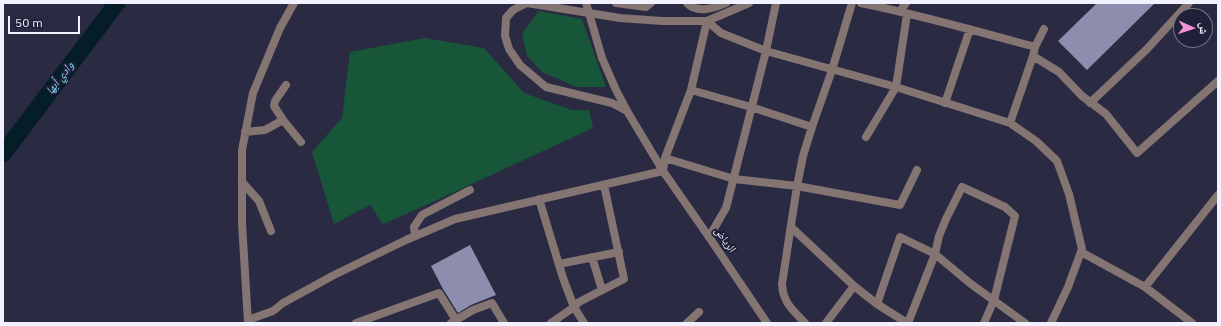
<!DOCTYPE html>
<meta charset="utf-8">
<style>
body{margin:0}
#map{position:relative;width:1221px;height:326px;overflow:hidden;background:#2a2a43;font-family:"IBM Plex Sans","Noto Naskh Arabic",sans-serif}
canvas{display:block}
.frame{position:absolute;inset:0;border:4px solid #f1f1ff;pointer-events:none}
.north{position:absolute;left:1173px;top:8px;width:40px;height:40px;box-sizing:border-box;background:#202038;border:1px solid #747488;border-radius:50%;rotate:93deg;font-size:11px;font-weight:700;line-height:16px;text-align:center;color:#f1f1ff}
.north::after{content:'';display:block;margin:auto;width:14px;height:18px;background:#f391d5;clip-path:polygon(50% 0,100% 100%,50% 72%,0 100%)}
.scale{position:absolute;left:8px;top:16px;width:72px;height:18px;box-sizing:border-box;border:2px solid #f1f1ff;border-top:0;padding-left:5px;font-size:12px;line-height:14px;white-space:nowrap;color:#f1f1ff;-webkit-text-stroke:3px #202038;paint-order:stroke}
</style>
<div id="map">
<canvas width="1221" height="326"></canvas>
<div class="frame"></div>
<div class="north">ش</div>
<div class="scale">50 m</div>
</div>
<script>
const g = document.querySelector('canvas').getContext('2d');
g.lineJoin = 'round';
function fillPath(path, color) { g.fillStyle = color; g.fill(path, 'evenodd'); }
function strokePath(path, color, width, dash) { g.strokeStyle = color; g.lineWidth = width; g.lineCap = dash ? 'butt' : 'round'; g.setLineDash(dash || []); g.stroke(path); }
function label(font, color, halo, rows, align = 'center') {
  g.font = font + ' "IBM Plex Sans","Noto Naskh Arabic",sans-serif'; g.lineWidth = 4; g.setLineDash([]); g.textBaseline = 'middle'; g.strokeStyle = halo; g.fillStyle = color; for (const [text, x, y, turn = 0] of rows) {
    g.save(); g.translate(x, y); g.rotate((+turn || 0) * Math.PI / 180); g.textAlign = isNaN(turn) ? turn : align; if (halo) g.strokeText(text, 0, 0); g.fillText(text, 0, 0); g.restore();
  }
}
fillPath(new Path2D(`
 M539,11l43,8 24,68h-29l-35,-15 -15,-16 -5,-22z
 M425,38l59,10 40,45 48,17h17l4,18 -171,79 -39,17 -13,-19 -36,19 -22,-72 30,-34 8,-66z`), '#175639');
strokePath(new Path2D(`
 M3,154l114,-151`), '#051d26', 17);
fillPath(new Path2D(`
 M1097,3h58l-68,67 -29,-29z
 M470,245l26,50 -25,10 -13,8 -15,-24 -12,-23z`), '#8d8ead');
strokePath(new Path2D(`
 M687,3c10,11 27,5 39,0
 M861,3c59,12 116,28 174,44
 M900,11l6,-8
 M1033,56l26,16 23,24 24,18 31,39 81,-72
 M286,85l-11,16 -1,5 9,14 18,22
 M691,90l60,17 61,20
 M945,103l25,-74
 M1090,103l57,-54 42,-46
 M1010,123l23,-67 2,-9 9,-18
 M245,132l20,-2 18,-10
 M866,137l30,-50 114,36 26,18 21,20 12,33 13,55 -14,38 -17,36
 M665,158l69,21 63,7 103,19 17,-35
 M242,182l17,19 12,30
 M539,199l24,79 11,29 -23,16
 M791,227l63,59 23,18 30,19
 M415,236l-1,-9 8,-12 48,-25
 M709,237l17,-29 40,-157 10,-48
 M1081,252l64,35 47,36
 M592,257l10,33
 M559,264l60,-12
 M1145,287l73,-92
 M877,304l23,-67 35,17 36,30 54,39
 M248,320l25,-9 10,-8 51,-28 72,-35 49,-21 208,-48 2,-13 26,-68 16,-69 14,12 45,18 130,36 11,-73
 M248,323l-6,-100v-73l11,-57 27,-65 14,-25
 M356,323l83,-30 17,27
 M451,323l22,-13 19,-7 12,20
 M584,323l-10,-16 5,-5 45,-23 -20,-94
 M687,323l12,-11
 M805,323c-12,-13 -22,-20 -23,-39l15,-98 6,-30 9,-29 20,-57 20,-67
 M826,323l28,-37
 M908,323l27,-69 4,-18 7,-17 16,-32 43,20 10,9 -21,84 -10,23`), '#847472', 8);
strokePath(new Path2D(`
 M527,3l93,15 42,3h45l42,-18
 M527,3l-14,7 -7,8 -1,18 4,13 11,16 26,22 66,16 15,8
 M616,3l30,4 5,-4
 M602,58l14,32 11,21 36,60 46,66 58,86`), '#847472', 8);
strokePath(new Path2D(`
 M586,3l16,55`), '#847472', 8);
label('11px', '#f1f1ff', '#202038', [
 ["الرياض",725,240,55]
]);
label('italic 12px', '#83d6f8', '#202038', [
 ["وادي أبها",60,78,-53]
]);
</script>
